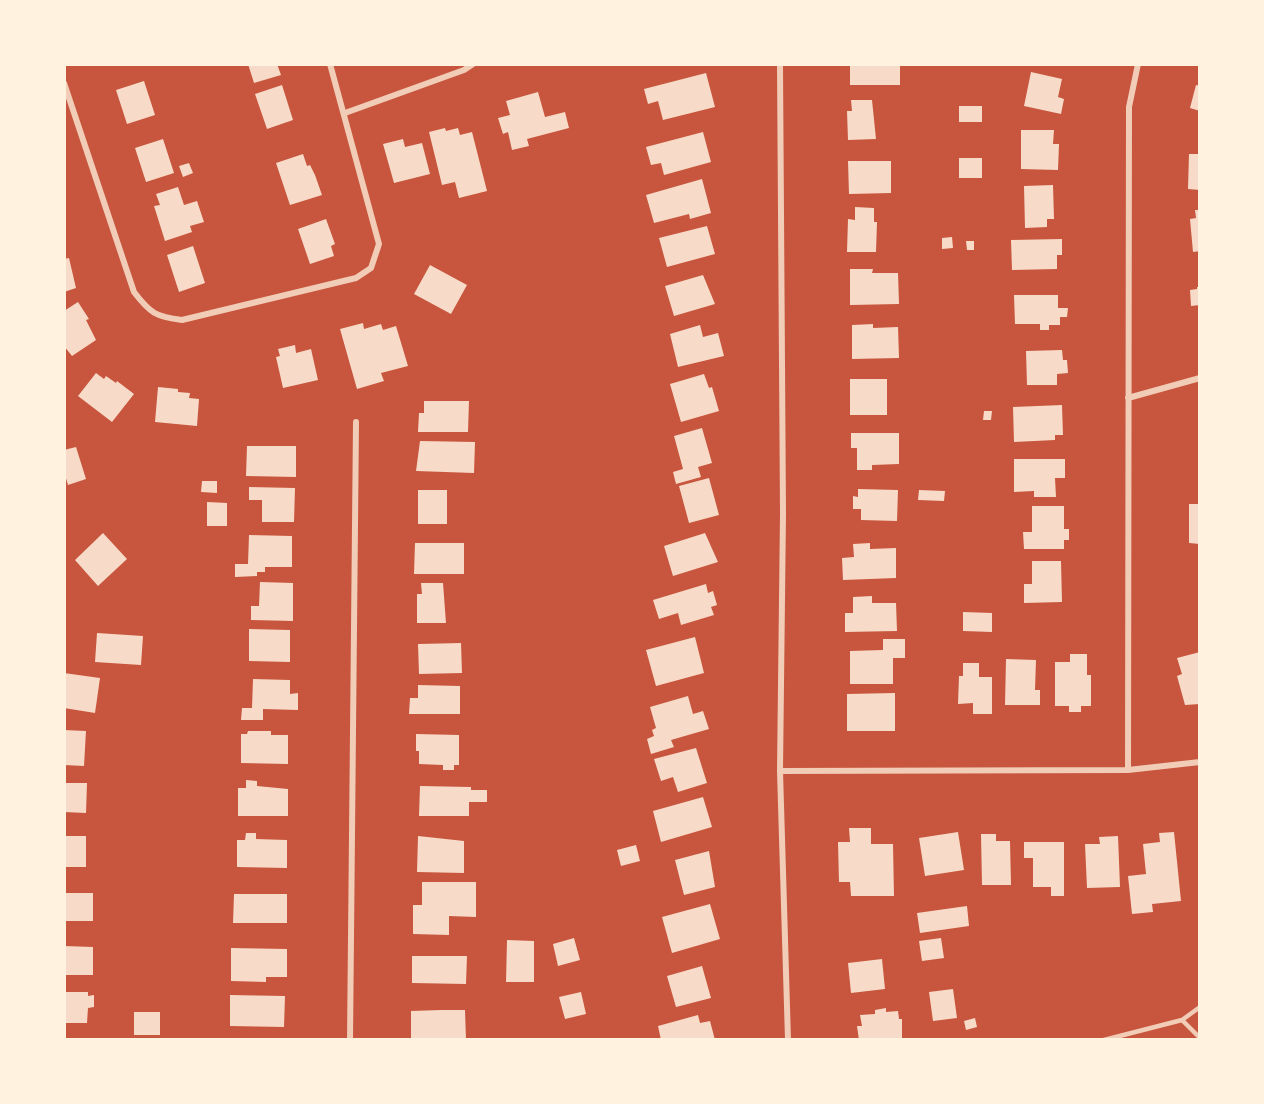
<!DOCTYPE html>
<style>
body{margin:0}
#map{position:relative;width:1264px;height:1104px;overflow:hidden;background:#c8553d;font-family:"Nunito Sans",sans-serif}
canvas{display:block}
.frame{position:absolute;inset:0;border:66px solid #fff3e0;pointer-events:none}
</style>
<div id="map">
<canvas width="1264" height="1104"></canvas>
<div class="frame"></div>
</div>
<script>
const g = document.querySelector('canvas').getContext('2d');
g.lineJoin = 'round';
function fillPath(path, color) { g.fillStyle = color; g.fill(path, 'evenodd'); }
function strokePath(path, color, width, dash) { g.strokeStyle = color; g.lineWidth = width; g.lineCap = dash ? 'butt' : 'round'; g.setLineDash(dash || []); g.stroke(path); }
fillPath(new Path2D(`
 M248,64h29l4,11 -27,8z
 M850,64h50v21h-50z
 M1031,72l31,7 -4,18 6,2 -3,15 -37,-8z
 M706,73l9,34 -52,13 -5,-19 -10,3 -4,-15z
 M144,81l11,34 -28,9 -11,-34z
 M282,85l11,35 -26,9 -12,-35z
 M1196,85l4,1v25l-10,-3z
 M538,92l7,25 20,-5 4,16 -42,11 2,7 -17,4 -4,-18 -5,2 -5,-16 12,-3 -4,-14z
 M851,100h21l4,39 -28,1 -1,-29h5z
 M959,106h23v16h-23z
 M445,128l1,3 12,-3 2,7 12,-3 15,59 -28,7 -4,-16 -13,3 -13,-53z
 M1021,130h33l-1,14h6l-1,26 -37,-1z
 M703,132l8,30 -47,13 -3,-12 -10,2 -5,-18z
 M163,139l11,34 -28,9 -11,-34z
 M403,139l2,8 17,-4 8,31 -36,9 -11,-39z
 M303,154l4,12 3,-1 5,10 7,20 -32,10 -14,-42z
 M1189,154h11v36l-12,-1z
 M959,158h23v20h-23z
 M848,161h43v32l-42,1z
 M189,163l4,10 -10,4 -4,-11z
 M702,179l9,34 -21,6 -1,-5 -35,9 -8,-28z
 M1053,185l1,34h-7v8l-22,1 -1,-42z
 M178,187l6,18 13,-4 7,21 -14,4 2,6 -27,9 -11,-35 6,-1 -4,-11z
 M855,207l19,1v14h3l-1,30h-29l1,-33 7,1z
 M1195,210h5v41l-7,1 -3,-33 6,-1z
 M326,219l9,25 -4,2 3,10 -24,8 -12,-35z
 M707,226l8,28 -48,13 -8,-29z
 M952,237l1,11 -11,1v-11z
 M1062,239v16h-5v14l-45,1 -1,-30z
 M966,241h8v9h-7z
 M193,246l12,37 -26,9 -12,-37z
 M69,258l7,30 -12,4v-33z
 M430,265l37,20 -16,29 -37,-20z
 M850,269h23l-1,4h26l1,31 -49,1z
 M703,275l12,29 -41,12 -9,-30z
 M1197,287h3v18l-9,1 -1,-16 7,-1z
 M1014,295h44v13h10l-1,9h-7v8h-11v5h-9v-6h-25z
 M78,302l11,17 -3,1 10,20 -24,16 -8,-10v-35z
 M363,323l1,6 17,-5 2,6 13,-4 12,40 -27,7 3,8 -27,8 -17,-60z
 M873,324v4l25,-1 1,31 -47,1v-34z
 M700,325l3,12 15,-4 6,23 -46,11 -8,-33z
 M295,345l1,8 15,-4 7,31 -35,8 -7,-31 4,-1 -2,-7z
 M1062,350l1,10h4l1,13 -11,1v11h-30l-1,-34z
 M96,373l8,6 2,-3 10,7 1,-2 17,13 -22,28 -34,-26z
 M704,374l5,14 3,-1 7,24 -38,11 -11,-38z
 M850,379h37v36h-37z
 M158,387l20,2v3l12,1 -1,5 10,1 -2,27 -42,-4z
 M424,401h45l-1,31h-50l1,-19h5z
 M1062,405l1,30h-8v5l-41,2 -1,-35z
 M984,411h8l-1,9h-8z
 M702,428l10,35 -14,4 3,10 -25,7 -3,-12 10,-3 -9,-33z
 M851,433h48v31l-27,1v5h-15v-22h-6z
 M420,441l55,1 -1,31 -58,-2z
 M247,446h49v31l-50,-1z
 M76,447l10,32 -18,6 -4,-13v-22z
 M1014,459h51v19h-10l1,19h-22v-6l-20,1z
 M709,478l10,37 -30,8 -10,-37z
 M202,481h15v12l-16,-1z
 M249,487l46,1 -1,34h-32v-22h-13z
 M858,489l40,1 -1,31 -36,-1v-11h-8v-13l5,1z
 M418,490h29v34h-29z
 M919,490l26,1 -1,10 -26,-1z
 M207,502l20,1v23h-20z
 M1189,504h11v40l-11,-1z
 M1032,506h32v23h5v11h-5v9h-40l-1,-17h9z
 M103,533l24,26 -29,27 -23,-26z
 M705,533l13,29 -45,14 -9,-30z
 M249,535l43,1v31h-27v5h-8v4l-22,1v-13h13z
 M415,543h49v31h-50z
 M870,543v6l26,-1v30l-53,2 -1,-22 12,-1 -1,-13z
 M1032,561h29l1,41 -38,1v-19h8z
 M260,582l33,1v38l-42,-1v-14h8z
 M421,583h22l3,40h-29v-29h5z
 M706,584l2,9 5,-2 4,14 -6,2 3,8 -33,10 -3,-12 -19,6 -6,-19z
 M872,596v7h24l1,28 -52,1v-19h8v-16z
 M963,612l29,1v19l-29,-1z
 M249,629l41,1v32l-41,-1z
 M97,633l46,3 -2,29 -46,-3z
 M695,637l9,36 -48,13 -10,-36z
 M883,639h22v19h-12v26h-43v-33l33,-1z
 M461,643l1,30 -43,1 -1,-30z
 M1200,652v52l-15,1 -8,-29 5,-2 -5,-16z
 M1070,654h17v21h4v31h-10v6h-12v-6h-14v-44h15z
 M1006,659l30,1 -1,30h5v15h-35z
 M963,663h16v14h13v37h-19v-11l-15,1 1,-28h4z
 M64,673l36,5 -5,35 -31,-5z
 M253,679l37,1v14l8,-1v17l-35,-1v11h-22l1,-12h10z
 M418,685l42,1v28h-51l1,-16h8z
 M895,693v38h-48v-37z
 M688,696l5,18 10,-3 6,18 -38,11 3,7 -23,7 -4,-15 7,-3 -2,-6 4,-2 -6,-21z
 M64,730l22,1 -2,35 -20,-1z
 M248,731h23v4h17v29l-47,-1v-29h6z
 M416,734l43,1v30h-5v5h-11v-5l-24,-1v-13h-3z
 M696,748l11,35 -29,9 -5,-15 -12,4 -7,-22z
 M246,780l11,1v5l31,3v27h-50v-28h8z
 M64,783h23l-1,30 -22,-1z
 M420,786l51,1v3h16v12h-18v14h-50z
 M703,797l9,30 -51,15 -8,-31z
 M849,828h22v16h22l1,52h-43l-1,-14h-11l-1,-40h12z
 M958,832l6,38 -39,6 -6,-38z
 M1174,832l7,69 -29,3 1,8 -21,2 -4,-38 18,-2 -3,-30 17,-2 -1,-9z
 M246,833h10v6l31,1v28l-50,-1v-27h8z
 M981,834h15v7h14l1,44h-29z
 M64,836h22v31h-22z
 M418,836l46,5v32l-47,-1z
 M1118,836l2,51 -33,1 -2,-44h15l-1,-7z
 M1024,842h40v54h-13v-9h-18v-29h-9z
 M636,845l4,16 -19,5 -4,-16z
 M709,851l6,36 -31,8 -9,-35z
 M422,882h54v35l-27,-1v19l-36,-1v-29h9z
 M64,893h29v28h-29z
 M234,894h53v29h-54z
 M710,904l10,35 -48,14 -10,-36z
 M967,906l2,20 -49,7 -3,-20z
 M574,938l6,22 -22,6 -5,-22z
 M941,938l3,20 -22,3 -3,-20z
 M507,940l27,1v41h-28z
 M64,946l29,1v28h-29z
 M231,948l56,1v28h-21v5l-35,-1z
 M412,956h55l-1,28 -54,-1z
 M882,959l3,30 -34,4 -3,-30z
 M702,966l9,32 -35,9 -9,-31z
 M953,989l4,29 -24,3 -4,-29z
 M64,992h24v4l6,-1v12l-6,1 -1,15h-23z
 M581,992l5,22 -21,5 -6,-22z
 M230,995l55,1 -1,31 -54,-1z
 M886,1008v4l12,-1 1,8h3v21h-43l-2,-14h5l-2,-11 15,-1v-4z
 M441,1010h24l1,30h-55v-29z
 M134,1012h26v23h-26z
 M698,1015l2,8 10,-2 5,19h-54l-3,-14z
 M975,1018l2,9 -11,3 -2,-9z`), '#f7dbc8');
strokePath(new Path2D(`
 M1182,1020l18,18
 M1104,1040l78,-20 18,-13`), '#f1ccb7', 4.5);
strokePath(new Path2D(`
 M780,64l3,449 -3,258 8,269
 M64,83l70,209c16,21 22,25 48,28l174,-42 15,-10 8,-24 -49,-180
 M345,113l119,-43 9,-6
 M1128,398l72,-20
 M1128,770l1,-663 9,-43
 M780,771l348,-1 72,-8
 M350,1040l6,-618`), '#f1ccb7', 6);
</script>
